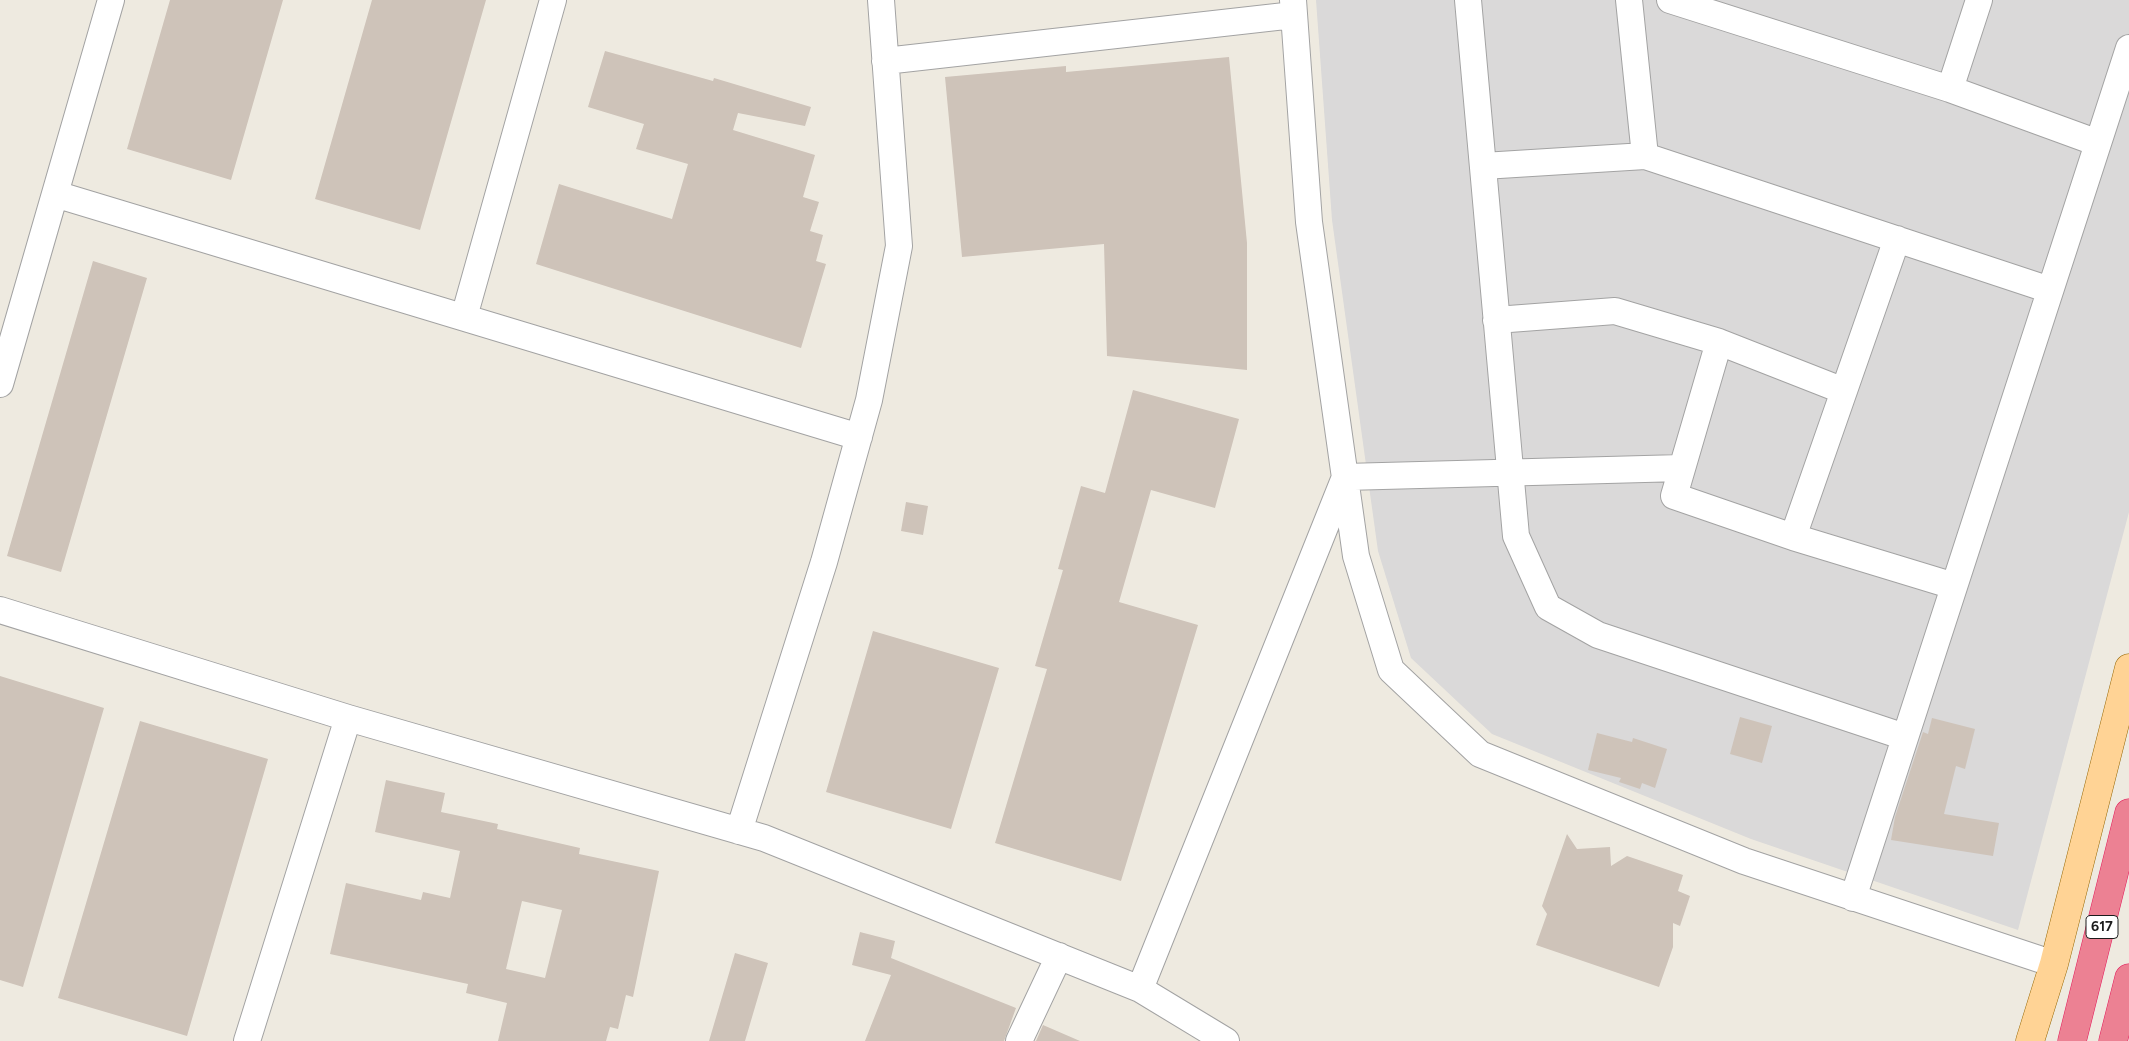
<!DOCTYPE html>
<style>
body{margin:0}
canvas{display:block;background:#eeeae0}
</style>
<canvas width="2129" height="1041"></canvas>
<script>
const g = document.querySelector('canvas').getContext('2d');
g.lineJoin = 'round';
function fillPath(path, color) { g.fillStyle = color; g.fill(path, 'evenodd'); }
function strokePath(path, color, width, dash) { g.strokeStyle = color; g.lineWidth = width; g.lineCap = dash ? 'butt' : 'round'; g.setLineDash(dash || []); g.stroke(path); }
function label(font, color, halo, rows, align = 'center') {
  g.font = font + ' Figtree,sans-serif'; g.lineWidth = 5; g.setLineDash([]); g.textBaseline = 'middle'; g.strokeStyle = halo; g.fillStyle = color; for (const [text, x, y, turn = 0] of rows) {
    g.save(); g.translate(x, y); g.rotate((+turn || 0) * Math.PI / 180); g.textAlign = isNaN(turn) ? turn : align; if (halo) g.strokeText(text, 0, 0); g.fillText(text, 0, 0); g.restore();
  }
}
fillPath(new Path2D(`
 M1316,0h813v512l-111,418 -267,-91 -259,-105 -81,-76 -33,-107 -46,-331z`), '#dad9d9');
fillPath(new Path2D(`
 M170,0h113l-52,180 -104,-31z
 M372,0h114l-66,230 -105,-31z
 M605,51l108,30 1,-3 97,29 -6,19 -67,-13 -5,17 82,25 -12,42 16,5 -9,29 13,4 -7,26 10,3 -25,84 -265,-84 23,-80 113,35 16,-55 -52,-15 8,-25 -56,-17z
 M1229,57l18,186v127l-140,-14 -3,-112 -142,13 -17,-180 121,-11v6z
 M93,261l54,17 -86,294 -54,-16z
 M1133,390l106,29 -24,89 -64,-18 -32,112 79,23 -77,256 -126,-38 52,-174 -12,-3 28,-96 -5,-1 23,-83 24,7z
 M906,502l22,4 -5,29 -22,-4z
 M873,631l126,37 -48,161 -125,-37z
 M0,676l104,32 -81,279 -23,-7z
 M1740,717l32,9 -10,37 -32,-9z
 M1932,718l43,11 -10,40 -9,-3 -12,48 55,9 -6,33 -102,-16 4,-23 28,-85 5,2z
 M140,721l128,38 -81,277 -129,-38z
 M1597,733l35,9 1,-4 34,11 -12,39 -13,-5 -2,6 -21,-7 2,-4 -33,-8z
 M386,780l59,13 -4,19 57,12 -1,5 83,19 -1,6 80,17 -26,126 -7,-2 -8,34 -8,-2 -4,14h-108l9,-38 -41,-10 2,-9 -138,-30 16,-71 75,17 2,-8 27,6 10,-47 -85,-19zM522,901l40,9 -17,68 -39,-9z
 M1567,834l10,15 33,-2 1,19 16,-10 56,19 -5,16 12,5 -10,30 -7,-3v24l-14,40 -123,-42 11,-31 -5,-8z
 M860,932l35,9 -4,17 125,50 -12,33h-139l26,-66 -39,-10z
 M735,953l33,10 -23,78h-36z
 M1043,1025l37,16h-44z`), '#cec3b9');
const minor = new Path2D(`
 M1293,0l16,222 47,334 35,114 89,84 264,107 310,103
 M1468,0l48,536 32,71 50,28 307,102
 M1629,0l16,156
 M1670,0l280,89 148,54
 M885,61l409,-46
 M1950,89l29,-89
 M1483,166l162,-10 405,134
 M55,194l804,243
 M464,317l89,-317
 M1496,320l119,-9 104,31 125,49
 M1719,342l-45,154 119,41 161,49
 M0,384l111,-384
 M1793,537l104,-298
 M0,610l348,108 416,120 376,151
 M739,831l85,-269 45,-162 30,-154 -18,-246
 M1853,898l276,-850
 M247,1041l101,-323
 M1019,1041l40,-85
 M1226,1041l-86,-52 205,-512 337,-9`);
const major = new Path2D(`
 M2030,1041l24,-77 75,-296`);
const highway = new Path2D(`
 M2072,1041l57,-228
 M2113,1041l16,-63`);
strokePath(minor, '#a3a3a3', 28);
strokePath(major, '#946500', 29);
strokePath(highway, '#e31759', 29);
strokePath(minor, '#fff', 26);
strokePath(major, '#ffd395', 28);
strokePath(highway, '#ec8193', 28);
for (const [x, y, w] of [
 [2102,927,32]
]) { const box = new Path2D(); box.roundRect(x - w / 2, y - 11.5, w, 23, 4); g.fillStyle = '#fff'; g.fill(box); strokePath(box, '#1c1c1c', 1); }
label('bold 14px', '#1c1c1c', null, [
 ["617",2102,927]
]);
</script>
